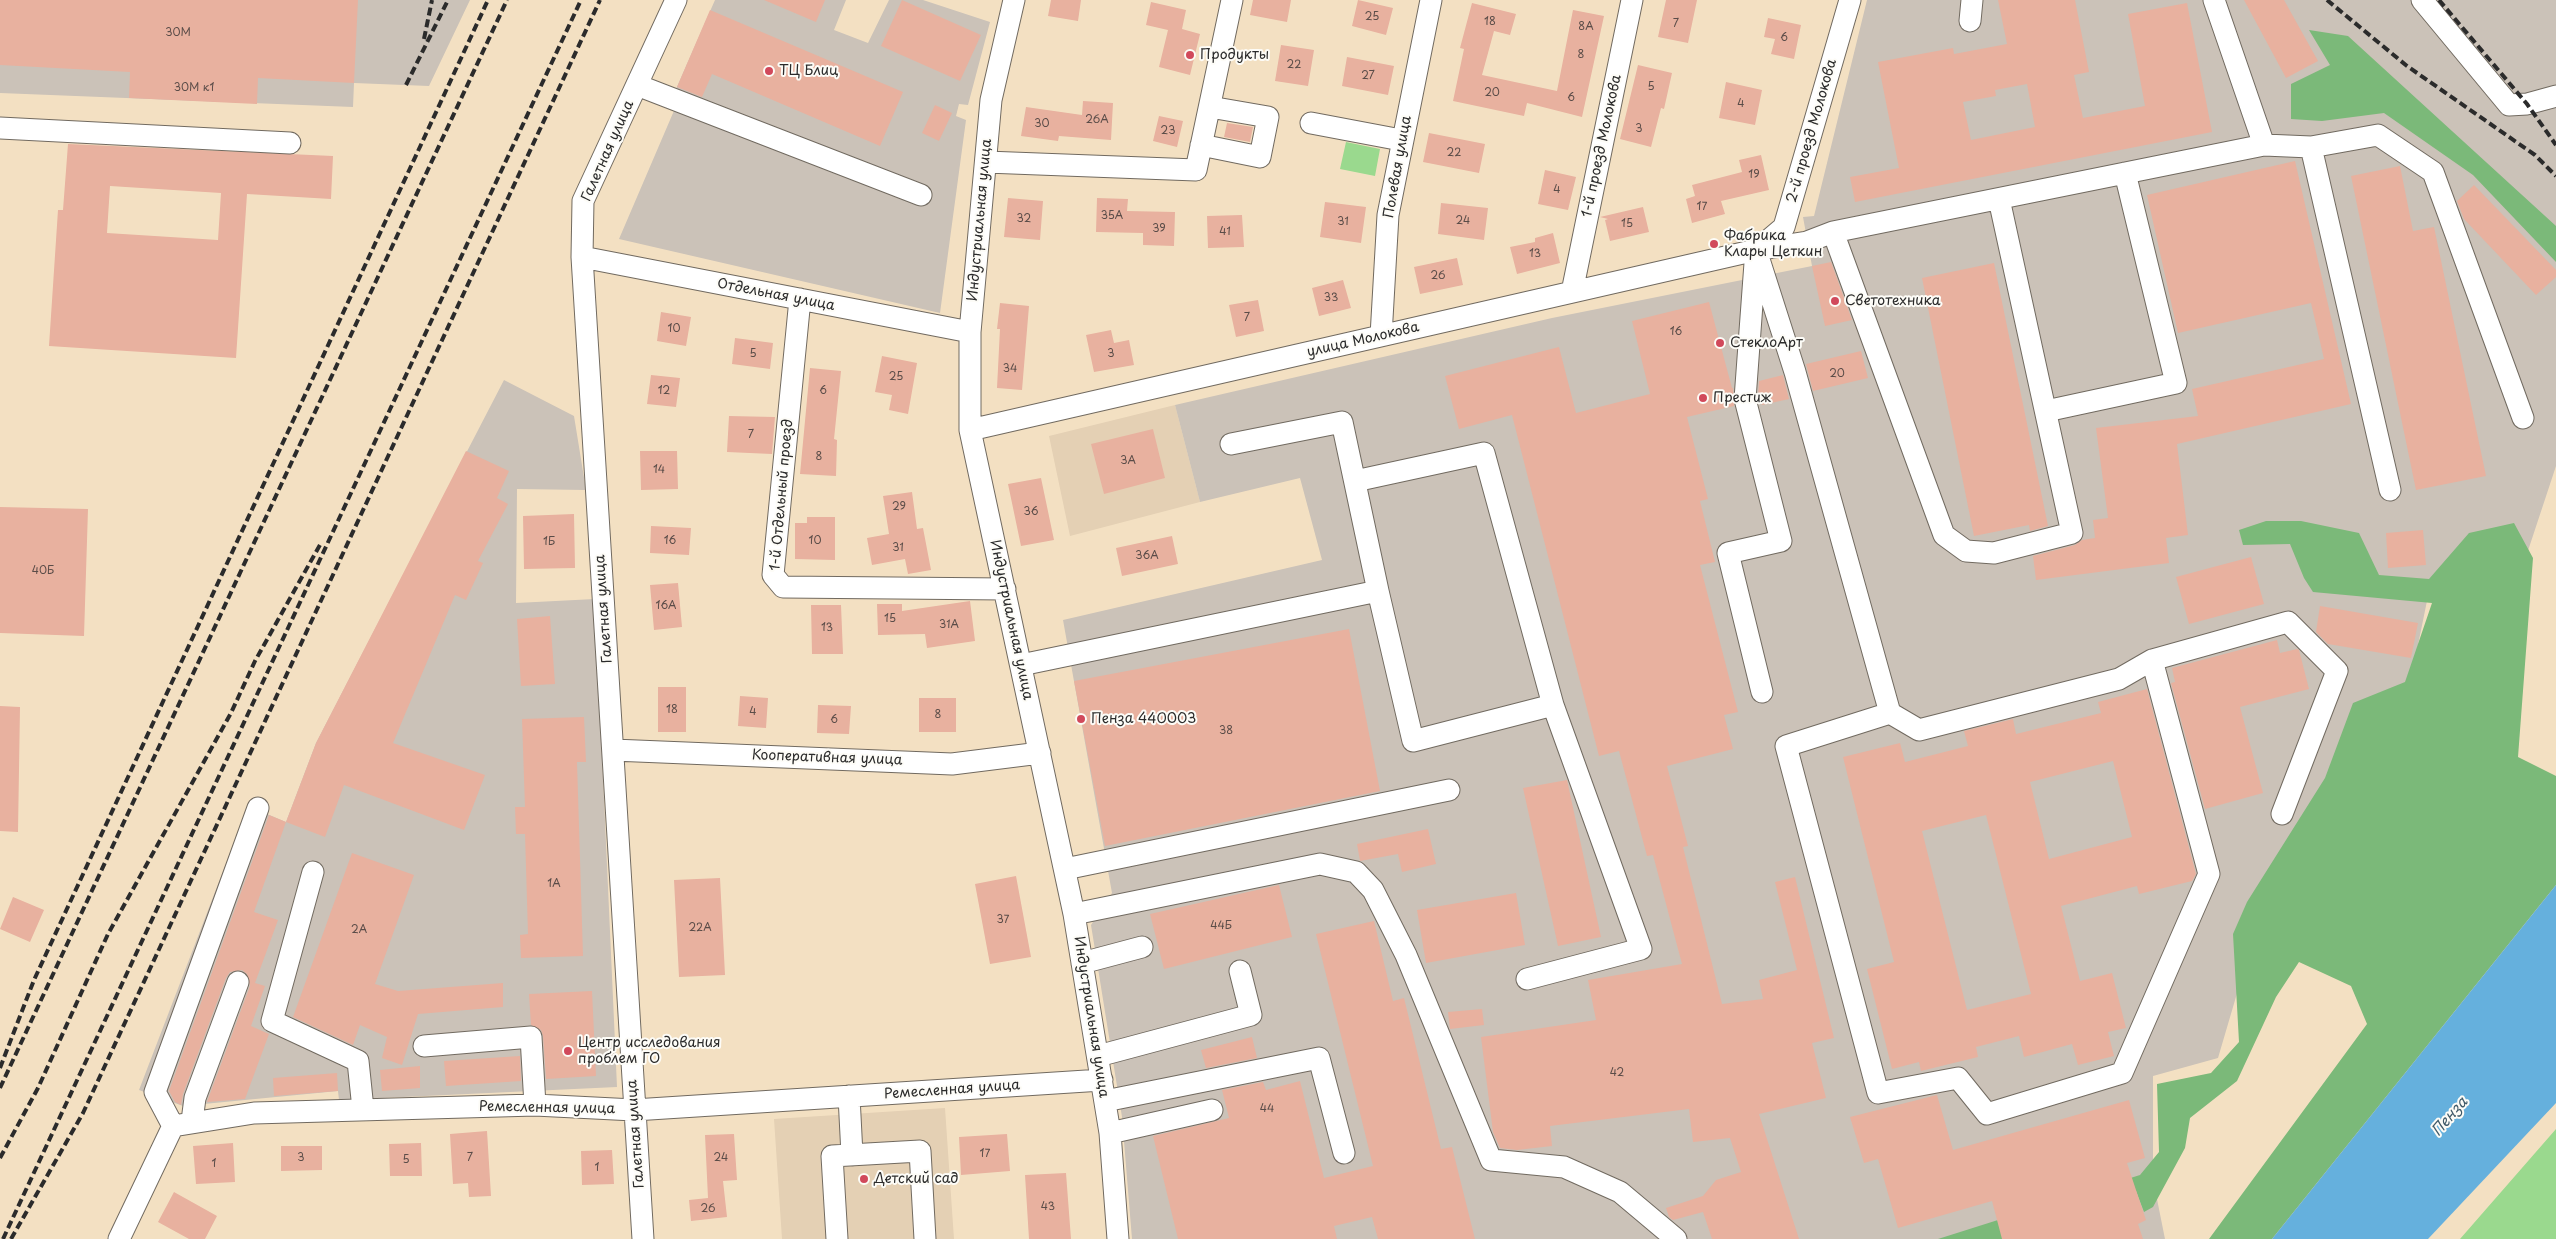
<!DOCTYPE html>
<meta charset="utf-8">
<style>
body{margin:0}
canvas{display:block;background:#f3e0c2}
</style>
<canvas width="2556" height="1239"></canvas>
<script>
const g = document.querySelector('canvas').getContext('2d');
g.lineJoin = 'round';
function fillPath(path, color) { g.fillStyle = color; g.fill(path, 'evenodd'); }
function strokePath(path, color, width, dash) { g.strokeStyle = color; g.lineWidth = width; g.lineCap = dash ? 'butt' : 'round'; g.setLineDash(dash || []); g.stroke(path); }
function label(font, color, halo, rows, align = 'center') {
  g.font = font + ' "Playpen Sans",sans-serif'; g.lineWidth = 4; g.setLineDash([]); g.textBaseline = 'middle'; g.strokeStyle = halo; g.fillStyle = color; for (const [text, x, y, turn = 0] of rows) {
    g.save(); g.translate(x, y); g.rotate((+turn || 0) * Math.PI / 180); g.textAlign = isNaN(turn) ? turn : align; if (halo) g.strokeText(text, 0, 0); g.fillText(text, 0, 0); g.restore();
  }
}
fillPath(new Path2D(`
 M1175,405l25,97 -130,34 -21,-100z
 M945,1108l9,131h-172l-8,-120z`), '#e4d0b4');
fillPath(new Path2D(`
 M0,0h470l-41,86 -75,-3 -1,24 -353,-14z
 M715,0h131l-12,30 34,13 21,-43h34l67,22 -22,83 -9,-1 -3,12 10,4 -26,193 -321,-74 63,-147 -6,-3z
 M1867,0h689v466l-39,118 -89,12 -18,88 -152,238 -40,136 -65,18v103l12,60h-1033l-10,-122 -31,-192 21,-32 -49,-273 259,-60 -22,-82 -100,24 -25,-97 377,-87 260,-52 -9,-49 11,-1z
 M504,380l70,36 12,74 -69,-1 -1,114 79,-4 22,488 -278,13 -1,-9 -155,15 -44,-16 109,-284 38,16 30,-79z`), '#cbc2b8');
fillPath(new Path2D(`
 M1346,142l34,7 -5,27 -35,-7z
 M2556,1129v110h-96z`), '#9ad98e');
fillPath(new Path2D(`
 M2309,30l39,6 208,190v36l-83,-87 -89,-62 -62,8 -31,-2v-35l39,-19z
 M2266,521h35l58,12 20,42 50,4 40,-46 45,-10 19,35 -15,199 38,19v109l-284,354h-63l158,-215 -16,-38 -52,-24 -23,35 -39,84 -47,37 -5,30 -32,59 -9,5 -8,-21 -134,48h-64l202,-64 19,-23 -2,-68 54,-11 28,-31 -6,-108 14,-32 78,-124 28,-75 52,-21 27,-79 -119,-11 -9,-14 -14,-34 -47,1 -4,-15z`), '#7bb979');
fillPath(new Path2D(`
 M2556,885v218l-128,136h-156z`), '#65b0dd');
fillPath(new Path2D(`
 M0,0h358l-4,83 -96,-5 -1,26 -128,-6 1,-26 -130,-7z
 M764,0h61l-9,22z
 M902,0l79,35 -21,46 -79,-35z
 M1051,0h30l-3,21 -30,-5z
 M1253,0h38l-4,22 -37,-7z
 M1358,0l35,8 -7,27 -34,-9z
 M1666,0h31l-9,43 -30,-6z
 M1998,0h77l14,72 -15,3 9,43 62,-12 -17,-92 59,-11 25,129 -357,70 -5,-25 49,-9 -21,-106 75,-14 1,6 53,-10zM2027,84l8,43 -64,13 -8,-38 33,-6 -1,-6z
 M2244,0h40l34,61 -32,17z
 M1151,2l35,8 -4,19 18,5 -10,41 -31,-8 9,-37 -22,-5z
 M1472,3l44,11 -6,21 -16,-4 -12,44 75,16 16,-81 31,6 -22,101 -55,-14 -3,13 -71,-15 11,-52 -4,-1z
 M710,10l193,82 -23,54 -168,-72 -10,23 -25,-10z
 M1768,18l33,7 -7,34 -23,-5 4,-15 -11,-2z
 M1281,45l33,5 -6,36 -33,-5z
 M1347,57l47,9 -6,29 -46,-9z
 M1638,65l34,8 -8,36 -3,-1 -10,39 -31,-8z
 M1726,82l36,8 -7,35 -36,-7z
 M1083,101l30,2 -2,37 -52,-4 -1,5 -37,-5 5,-29 56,8z
 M935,105l17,8 -13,28 -17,-8z
 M1159,116l24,5 -6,26 -24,-6z
 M1227,123l26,4 -3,15 -26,-5z
 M1429,133l56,11 -6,29 -56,-11z
 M68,144l265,12 -2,43 -84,-5 -11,164 -187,-12 9,-136h5zM110,186l111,7 -3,47 -111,-7z
 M1761,155l8,35 -48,11 4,13 -33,9 -6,-24 9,-3 -3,-11 50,-13 -3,-12z
 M2295,161l56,243 -174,40 11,91 -22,3 3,25 -133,17 -3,-24 42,-11 7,-5 13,-2 -2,-18 15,-2 -12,-90 102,-12 -6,-27 132,-30 -13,-56 -133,30 -31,-138z
 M2400,166l13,65 21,-4 52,249 -70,14 -65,-314z
 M1545,170l31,7 -8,33 -30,-6z
 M2474,185l82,85v7l-20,18 -72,-76 -7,-18z
 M1008,198l35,3 -3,39 -36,-3z
 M1097,198l31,1 -1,12 48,1 -1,34 -31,-1v-12l-47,-1z
 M1325,202l41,5 -5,36 -41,-6z
 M1441,203l47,5 -4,32 -46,-6z
 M1643,207l6,25 -39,9 -5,-21 3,-1 -8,-2z
 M1242,215l2,32 -36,1 -1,-32z
 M1553,233l7,30 -43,11 -7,-27 25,-5v-4z
 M1457,258l6,27 -43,9 -6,-27z
 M1831,262l21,58 -27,6 -13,-60z
 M1994,263l54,263 -18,5 -1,-6 -55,11 -52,-258z
 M1343,280l8,28 -32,8 -7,-28z
 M1258,300l6,31 -28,6 -7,-32z
 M1709,302l23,86h1l1,18 -47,11 21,82 -8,2 15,61 -15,3 38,147 -14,3 9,34 -66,17 21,80 -5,1 39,157 41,-5 -4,-19 38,-10 -22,-88 20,-5 39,161 -22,5 14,55 -67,16 40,125h-87l-9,-27 -30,8 -4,-3 -3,-9 37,-12 13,-16 25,-8 -11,-34 -37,4 -4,-33 -139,17 2,20 -35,4 -17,-2 -7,-16 -12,-95 115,-17 -8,-40 94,-16 -29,-109 -6,1 -28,-105 -20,5 -87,-341 -53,14 -14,-53 114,-29 17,66 74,-19 -18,-73z
 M1000,303l29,3 -7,84 -25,-2 3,-59h-3z
 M661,312l30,5 -5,29 -29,-5z
 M1111,330l3,13 15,-3 5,25 -40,7 -8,-37z
 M735,338l38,5 -3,26 -38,-5z
 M1861,351l7,27 -55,13 -7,-27z
 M882,356l35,7 -9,51 -19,-4 3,-15 -17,-3z
 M810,368l31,3 -7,68 3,1 -1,36 -36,-2z
 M651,375l29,3 -4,29 -29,-3z
 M1783,375l6,24 -27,6 -2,-6 -2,-1 1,-17z
 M729,416l46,1 -3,37 -45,-2z
 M1153,429l12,49 -61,16 -13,-50z
 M466,451l43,20 -12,27 11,6 -30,57 5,2 -17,37 -11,-5 -62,148 92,32 -21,55 -120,-45 -19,52 -39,-15 30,-79z
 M640,451h37l1,38 -37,1z
 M1041,478l13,62 -33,6 -13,-62z
 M912,492l5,37 6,-1 8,42 -23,4 -3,-15 -33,6 -5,-27 22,-4 -6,-38z
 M0,507l88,2 -4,127 -84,-3z
 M574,514l1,54 -51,1 -1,-53z
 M807,517h28v43l-40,-1v-36h12z
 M651,526l40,2 -2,27 -39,-2z
 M2423,530l3,35 -38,3 -2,-35z
 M1172,536l6,28 -56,12 -6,-28z
 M2251,557l13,47 -75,20 -13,-47z
 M678,583l4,44 -28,3 -4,-45z
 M970,601l5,40 -48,7 -2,-14 -47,1 -1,-31h25v7z
 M811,605h30l2,49h-31z
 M2320,606l98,17 -7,35 -83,-14 -12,-12z
 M550,616l5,68 -34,2 -4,-67z
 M1349,629l31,162 -275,55 -31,-165z
 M2277,640l3,13 17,-4 2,1 10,39 -69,18 23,86 -58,16 -34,-126 4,-1 -3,-14z
 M658,687h28v45h-28z
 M2147,689l49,185 -4,7 -53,13 -2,-8 -76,20 19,75 32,-8 14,55 -18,4 6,24 -36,9 -6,-21 -48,13 -5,-21 -43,11 2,10 -57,14 -2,-9 -27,7 -25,-100 27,-7 -51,-205 57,-14 5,19 63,-16 -4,-15 49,-12 3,15 85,-21 -3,-11zM2113,761l19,76 -83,22 -19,-77zM1986,815l45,179 -64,16 -45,-179z
 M740,696l28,2 -2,30 -28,-2z
 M919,698h37v34h-37z
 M818,705l33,1 -2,28 -32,-1z
 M0,706l20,1 -2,125 -18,-1z
 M584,717l2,45h-9l6,194 -62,2 -1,-23 8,-1 -3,-100h-9l-1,-27h10l-3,-88z
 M1567,780l34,157 -43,9 -35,-158z
 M269,815l17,7 -32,90 24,8 -23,63 10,3 -14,40 18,8 -24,65 -38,3 43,-116 -3,-12 -5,-4 -12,2 -4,6 -43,116 -2,11 -6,-3 -6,-11z
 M1428,829l8,35 -34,8 -4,-18 -38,7 -3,-17z
 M352,853l62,22 -39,109 23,7 105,-8v24l-85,7 -16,51 -20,-7 5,-21 -27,-12 -7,20 -60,-28z
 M1016,876l15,81 -41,7 -15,-80z
 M720,878l5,97 -46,2 -5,-97z
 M1279,885l13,52 -128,32 -14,-55z
 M1516,893l9,52 -99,18 -9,-53z
 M13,897l31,13 -14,32 -30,-13z
 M1374,921l19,80 11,-3 37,151 11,-2 23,92h-97l-6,-22 -38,9 3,13h-159l-25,-103 76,-18 -7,-28 41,-8 3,8 34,-9 24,97 49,-12 -57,-232z
 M592,991l4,85 -50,3 -3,-43 -2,-6 -10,-5 -2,-31z
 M1482,1009l2,16 -34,4 -2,-17z
 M1252,1037l5,21 -51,10 -5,-18z
 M520,1056l1,25 -75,5 -2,-25z
 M420,1066v22l-38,3 -2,-21z
 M337,1073l1,18 -64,5 -1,-18z
 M1937,1095l16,55 176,-50 16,58 -18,5 19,57 -8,4 5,15h-141l-10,-38 -94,27 -20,-69 -14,4 -14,-46z
 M487,1131l4,65 -22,1 -1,-14 -15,1 -3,-50z
 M734,1134l3,46 -14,1 4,36 -36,4 -2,-21 19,-2 -3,-63z
 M1007,1134l3,37 -49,4 -2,-38z
 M233,1143l2,39 -39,2 -3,-38z
 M421,1143l1,33h-32l-1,-32z
 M281,1146h41v24l-41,1z
 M612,1150l2,34 -32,1 -1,-34z
 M1066,1173l5,66h-42l-4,-64z
 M174,1192l43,24 -12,23h-16l-31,-17z`), '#e8b19f');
const minor = new Path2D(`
 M1014,0l-23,100 -21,232v98l104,484 36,219 8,106
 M2214,0l50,145
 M2422,0l87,105 18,-1 29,-8
 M1970,21l2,-21
 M637,85l284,110
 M1311,123l90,17
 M0,128l290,15
 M1201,145l59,12 8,-40 -58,-10
 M2311,147l79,343
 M986,162l210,8 36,-170
 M1833,232l111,303 22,16 28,2 78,-20 -73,-334
 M1756,250l39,122 95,341 29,17 200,-51 33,-19 57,214 -87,199 -135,41 -29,-36 -80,15 -92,-347 104,-33
 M1757,250l27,-23 66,-227
 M582,257l388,75
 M1755,263l-10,136 36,142 -53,12 34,139
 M1572,292l60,-292
 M800,299l-27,276 10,12 222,2
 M1381,336l7,-121 43,-215
 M2046,411l130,-28 -51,-210
 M970,430l786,-180 51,-8 26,-10 431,-87 47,2 67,-12 55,37 90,246
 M1355,481l129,-28 69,252 -140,36 -35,-150
 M2152,660l136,-38 49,49 -55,143
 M1021,665l357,-74 -36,-169 -111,22
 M613,750l339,14 88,-11
 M1065,869l384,-79
 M313,872l-41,149 86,40 5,48
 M1074,914l246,-50 36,8 17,18 33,65 85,205 73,7 56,25 56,47
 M1082,963l60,-16
 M1527,979l114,-30 -88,-244
 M424,1046l107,-9 4,68
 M1098,1056l153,-41 -11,-44
 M849,1096l3,59
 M1105,1101l214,-43 25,95
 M192,1121l3,-23 43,-116
 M173,1126l81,-13 281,-8 99,5 468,-30
 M173,1126l-18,-34 103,-284
 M1110,1133l102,-23
 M119,1239l54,-113
 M643,1239l-61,-982 1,-56 93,-201
 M837,1239l-5,-83 88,-5 5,88`);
strokePath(minor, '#716a60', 23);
strokePath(minor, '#fff', 21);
strokePath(new Path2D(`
 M2327,0l80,66 128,89 21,21
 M2439,0l88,104 29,41
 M424,39l8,-39
 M406,85l42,-85
 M0,1068l34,-88 454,-980
 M0,1088l507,-1088
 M0,1158l38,-70 70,-154 123,-221 24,-52 66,-118
 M3,1239l578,-1239
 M11,1239l72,-126 517,-1113`), '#2b2b2b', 4, [8, 4]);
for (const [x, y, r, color] of [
 [1190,55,5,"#d1495b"],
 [769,71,5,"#d1495b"],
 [1714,244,5,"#d1495b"],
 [1835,301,5,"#d1495b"],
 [1720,343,5,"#d1495b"],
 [1703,398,5,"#d1495b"],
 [1081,719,5,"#d1495b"],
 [568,1051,5,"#d1495b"],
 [864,1179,5,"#d1495b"]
]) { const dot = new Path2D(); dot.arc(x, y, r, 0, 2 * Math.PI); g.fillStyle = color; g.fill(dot); strokePath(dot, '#fdfcf7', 2); }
label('11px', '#5a4c48', null, [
 ["25",1372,17],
 ["18",1490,22],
 ["7",1676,24],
 ["8А",1586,27],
 ["30М",178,33],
 ["6",1784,38],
 ["8",1581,55],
 ["22",1294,65],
 ["27",1368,76],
 ["5",1651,87],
 ["30М к1",194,88],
 ["20",1492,93],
 ["6",1571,98],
 ["4",1741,104],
 ["26А",1097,120],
 ["30",1042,124],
 ["3",1639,129],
 ["23",1168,131],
 ["22",1454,153],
 ["19",1754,175],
 ["4",1557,190],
 ["17",1702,207],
 ["35А",1112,216],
 ["32",1024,219],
 ["24",1463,221],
 ["31",1343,222],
 ["15",1627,224],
 ["39",1159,229],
 ["41",1225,232],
 ["13",1535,254],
 ["26",1438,276],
 ["33",1331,298],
 ["7",1247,318],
 ["10",674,329],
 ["16",1676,332],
 ["5",753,354],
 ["3",1111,354],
 ["34",1010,369],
 ["20",1837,374],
 ["25",896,377],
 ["12",664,391],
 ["6",823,391],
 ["7",751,435],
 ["8",819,457],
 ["3А",1128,461],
 ["14",659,470],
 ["29",899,507],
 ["36",1031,512],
 ["16",670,541],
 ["10",815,541],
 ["1Б",549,542],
 ["31",898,548],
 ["36А",1147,556],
 ["40Б",43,571],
 ["16А",666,606],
 ["15",890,619],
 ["31А",949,625],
 ["13",827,628],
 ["18",672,710],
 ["4",753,712],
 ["8",938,715],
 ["6",834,720],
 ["38",1226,731],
 ["1А",554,884],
 ["37",1003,920],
 ["44Б",1221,926],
 ["22А",700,928],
 ["2А",359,930],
 ["42",1617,1073],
 ["44",1267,1109],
 ["17",985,1154],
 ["3",301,1158],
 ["7",470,1158],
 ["24",721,1158],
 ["5",406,1160],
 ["1",214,1164],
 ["1",597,1168],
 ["43",1048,1207],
 ["26",708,1209]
]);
label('14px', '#2b2b2b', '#fdfcf7', [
 ["Продукты",1200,55],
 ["ТЦ Блиц",779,71],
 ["Фабрика",1724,236],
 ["Клары Цеткин",1724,252],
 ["Светотехника",1845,301],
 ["СтеклоАрт",1730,343],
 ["Престиж",1713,398],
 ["Пенза 440003",1091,719],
 ["Центр исследования",578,1043],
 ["проблем ГО",578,1059],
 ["Детский сад",874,1179]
], 'left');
label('14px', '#2b2b2b', '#fdfcf7', [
 ["2-й проезд Молокова",1812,131,-74],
 ["1-й проезд Молокова",1602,146,-78],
 ["Галетная улица",608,151,-66],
 ["Полевая улица",1398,167,-80],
 ["Индустриальная улица",980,220,-85],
 ["Отдельная улица",776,295,11],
 ["улица Молокова",1363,340,-13],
 ["1-й Отдельный проезд",782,495,-85],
 ["Галетная улица",604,609,-94],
 ["Индустриальная улица",1011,620,78],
 ["Кооперативная улица",827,758,2],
 ["Индустриальная улица",1091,1017,81],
 ["Ремесленная улица",952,1090,-4],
 ["Ремесленная улица",547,1108,1],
 ["Галетная улица",636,1134,-94]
]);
label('italic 15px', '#3f5a69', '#fdfcf7', [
 ["Пенза",2450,1117,-49]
]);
</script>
